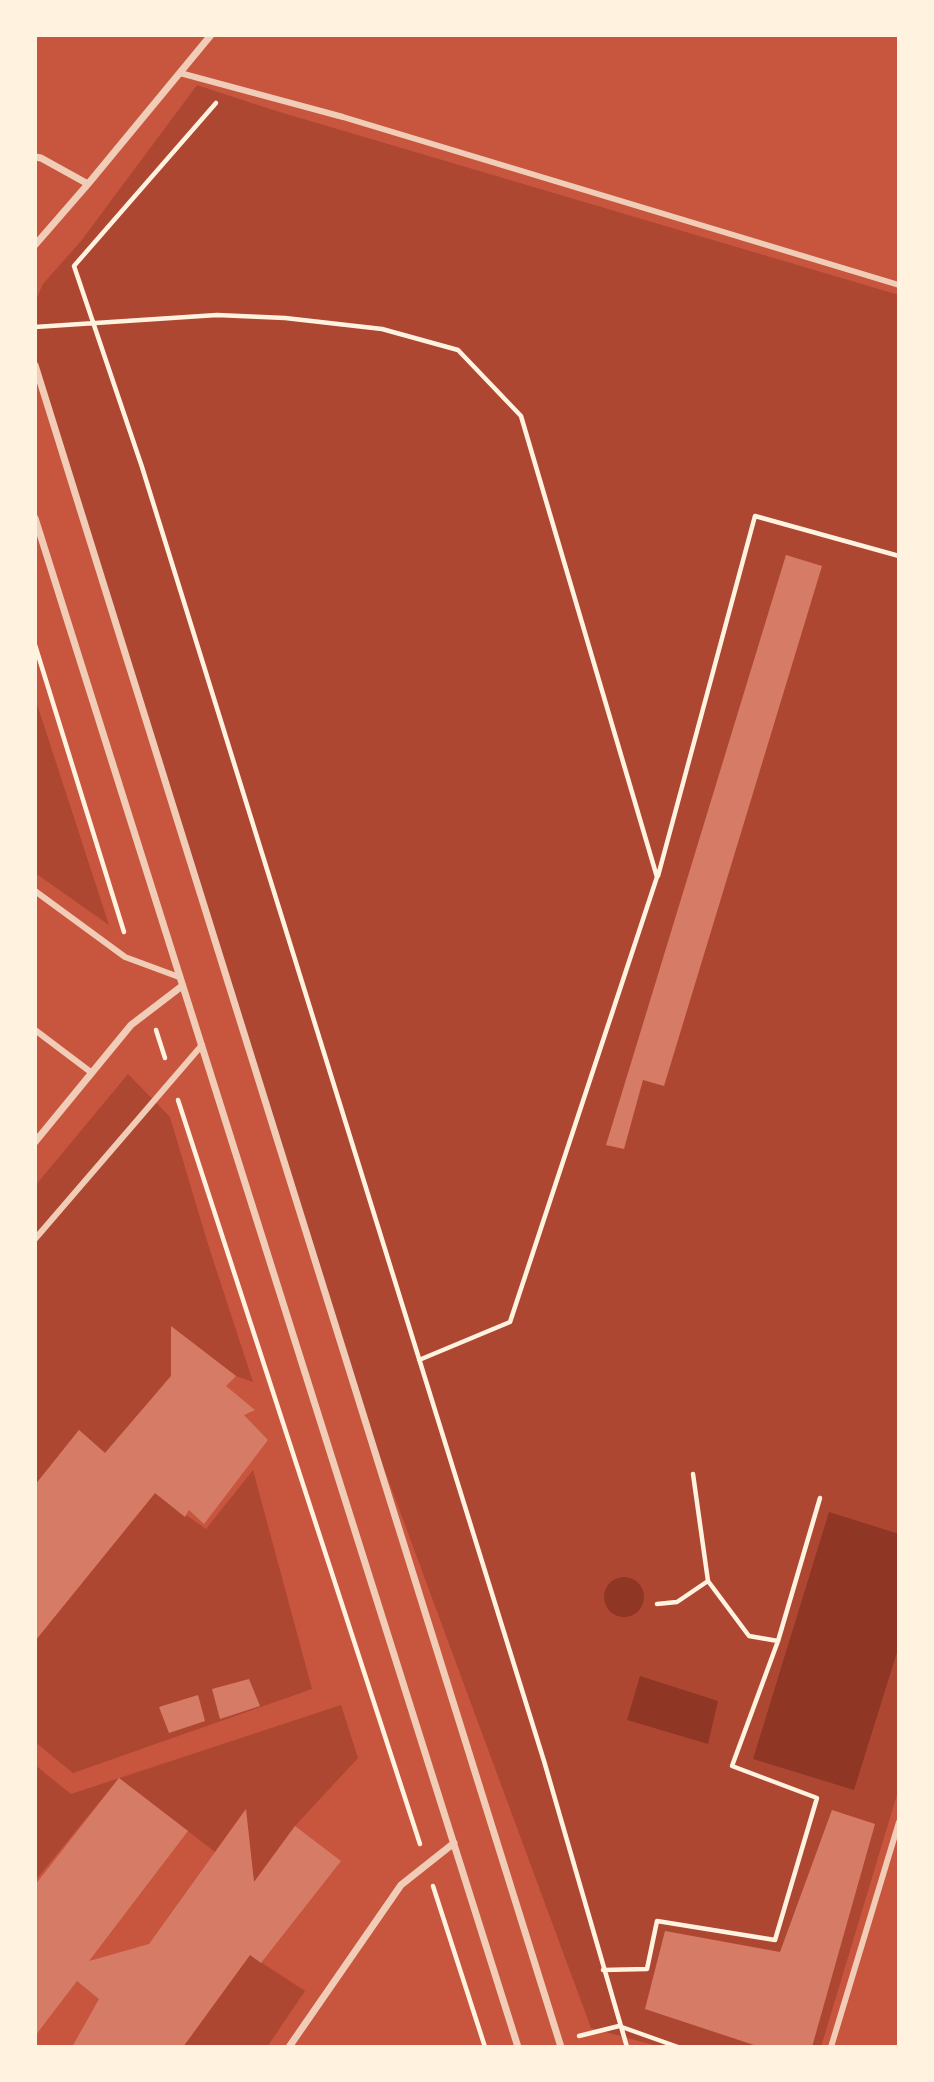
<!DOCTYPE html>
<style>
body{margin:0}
#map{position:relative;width:934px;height:2082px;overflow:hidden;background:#c8553d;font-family:"Titillium Web",sans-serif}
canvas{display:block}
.frame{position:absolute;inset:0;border:37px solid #fff3e0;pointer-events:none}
</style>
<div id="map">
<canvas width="934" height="2082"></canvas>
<div class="frame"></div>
</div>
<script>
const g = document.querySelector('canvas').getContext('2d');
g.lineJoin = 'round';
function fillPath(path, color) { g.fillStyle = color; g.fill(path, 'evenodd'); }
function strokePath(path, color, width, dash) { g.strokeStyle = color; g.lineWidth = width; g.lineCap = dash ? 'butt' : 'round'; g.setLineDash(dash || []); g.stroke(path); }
fillPath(new Path2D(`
 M197,85l76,25 626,185v1493l-78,259h-160l-70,-19 -237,-641 -319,-1021v-65l8,-17 38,-43z
 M35,698l74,227 -74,-52z
 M128,1074l42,43 37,124 46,141 -17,-6 -65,-49v49l-66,77 -26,-23 -44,55v-299z
 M253,1470l59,219 -239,84 -38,-31v-101l120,-148 51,36z
 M341,1705l17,53 -63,68 -41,56 -9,-72 -30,42 -96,-74 -84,103v-116l36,29z
 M250,1955l55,36 -38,56h-84z`), '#ae4732');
fillPath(new Path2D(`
 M829,1512l70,22v112l-45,144 -101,-31z
 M604 1597a20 20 0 1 1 40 0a20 20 0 1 1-40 0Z
 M640,1676l78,25 -10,43 -81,-24z`), '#8f3625');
fillPath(new Path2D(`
 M786,555l36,11 -158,520 -21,-6 -19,69 -18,-4z
 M171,1326l65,50 -10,10 29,24 -11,5 24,25 -64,84 -15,-14 -4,7 -30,-24 -120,148v-156l44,-55 26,23 66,-77z
 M249,1679l11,27 -40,13 -8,-30z
 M198,1695l7,26 -36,12 -10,-26z
 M119,1778l69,53 -99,130 60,-17 97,-135 8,73 41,-56 46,35 -80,102 -11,-8 -67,92h-111l27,-48 -22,-18 -42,55v-151z
 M832,1810l43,14 -63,223h-52l-115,-38 20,-78 115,21z`), '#d67c66');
strokePath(new Path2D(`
 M216,103l-142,163 68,201 402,1294 83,286
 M35,327l182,-12 68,3 97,11 76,21 63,66 136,461 -147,445 -91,38
 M35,645l89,287
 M658,876l97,-360 144,40
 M156,1030l9,28
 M178,1100l242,744
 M693,1474l15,107
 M778,1641l42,-143
 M433,1886l52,161
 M603,1970l44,-1 10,-48 118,19 42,-142 -85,-32 46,-125 -29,-5 -41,-55 -31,21 -20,2
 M579,2036l40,-10 59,21`), '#fff3e0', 4.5);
strokePath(new Path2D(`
 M180,73l163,44 556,168
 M35,891l90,66 54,20
 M35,1030l57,43
 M35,1239l167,-194
 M831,2047l68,-225`), '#f1ccb7', 6);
strokePath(new Path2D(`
 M35,157l6,1 47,26
 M35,245l53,-61 123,-149
 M35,365l526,1682
 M35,518l483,1529
 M35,1142l96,-117 51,-39
 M289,2047l112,-162 53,-42`), '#f1ccb7', 7);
</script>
